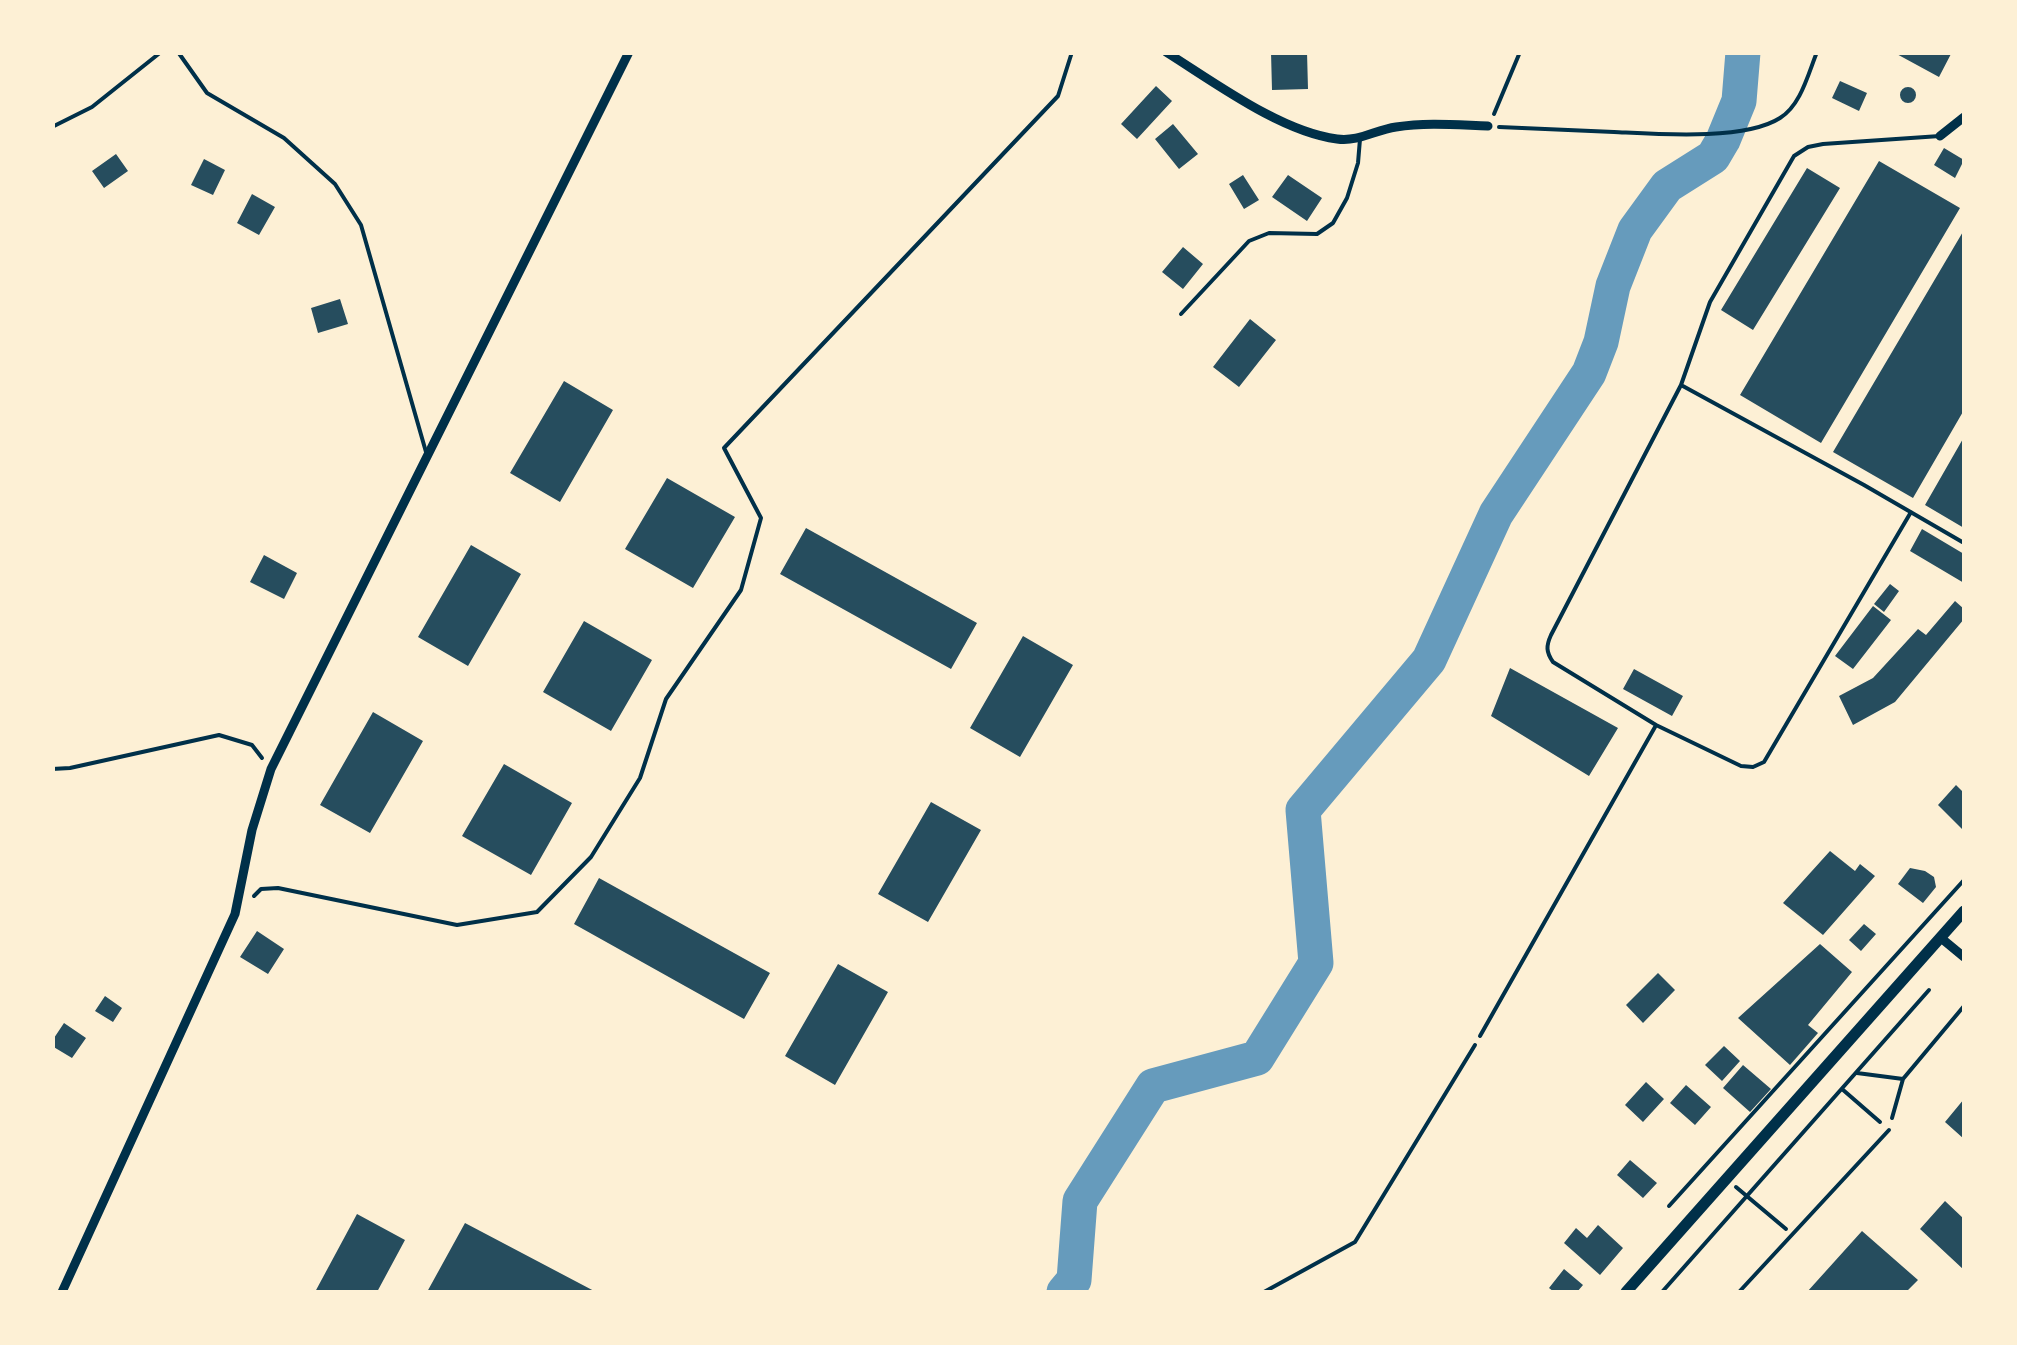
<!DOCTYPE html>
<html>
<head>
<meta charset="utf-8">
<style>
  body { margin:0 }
  #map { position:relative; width:2017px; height:1345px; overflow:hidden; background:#fdf0d5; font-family:"Open Sans",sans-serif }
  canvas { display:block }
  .frame { position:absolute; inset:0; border:55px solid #fdf0d5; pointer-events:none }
</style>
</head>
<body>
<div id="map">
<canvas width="2017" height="1345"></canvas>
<div class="frame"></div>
</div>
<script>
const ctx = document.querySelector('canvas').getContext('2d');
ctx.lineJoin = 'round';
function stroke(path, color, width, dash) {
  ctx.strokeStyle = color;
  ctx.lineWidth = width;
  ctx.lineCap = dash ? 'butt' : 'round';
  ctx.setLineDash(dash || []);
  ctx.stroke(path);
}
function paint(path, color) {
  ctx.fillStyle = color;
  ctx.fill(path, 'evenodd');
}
const river = new Path2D(`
  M 1064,1292 L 1074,1280 L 1080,1201 L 1153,1086 L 1257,1058 L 1316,963 L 1303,810 L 1429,660 L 1496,514 L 1589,373 L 1601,342 L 1613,286 L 1635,230 L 1667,186 L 1713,157 L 1723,140 L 1739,101 L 1743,52`);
const building = new Path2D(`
  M 1271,52 L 1307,52 L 1308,89 L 1272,90 Z
  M 1893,52 L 1952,52 L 1939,77 Z
  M 1840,81 L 1867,93 L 1859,111 L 1832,98 Z
  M 1156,86 L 1172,101 L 1137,139 L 1121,124 Z
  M1900 95a8 8 0 1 1 16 0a8 8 0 1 1-16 0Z
  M 1173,124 L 1198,154 L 1179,169 L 1155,139 Z
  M 1944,148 L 1964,160 L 1955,178 L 1934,165 Z
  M 116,154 L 128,171 L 104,188 L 92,171 Z
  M 204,159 L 225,170 L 213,195 L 191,185 Z
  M 1879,161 L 1960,208 L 1821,443 L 1740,395 Z
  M 1807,168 L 1840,188 L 1753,330 L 1721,310 Z
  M 1243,175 L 1259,200 L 1244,209 L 1229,184 Z
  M 1288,175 L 1322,198 L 1307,221 L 1272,197 Z
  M 252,194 L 275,207 L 259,235 L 237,223 Z
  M 1964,230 L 1964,410 L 1913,498 L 1833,452 Z
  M 1183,247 L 1203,264 L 1183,289 L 1162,272 Z
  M 340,299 L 348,324 L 318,333 L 311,308 Z
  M 1250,319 L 1276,340 L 1239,387 L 1213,367 Z
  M 564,381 L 613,410 L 560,502 L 510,473 Z
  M 1964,437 L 1964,528 L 1925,505 Z
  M 667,478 L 735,517 L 693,588 L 625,549 Z
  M 806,528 L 977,623 L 951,669 L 780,574 Z
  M 1922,529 L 1964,554 L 1964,583 L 1910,551 Z
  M 471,545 L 521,574 L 468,666 L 418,637 Z
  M 264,555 L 297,573 L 284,599 L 250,582 Z
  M 1890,584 L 1899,591 L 1884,612 L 1874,604 Z
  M 1955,601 L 1964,609 L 1964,619 L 1895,702 L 1853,725 L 1839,696 L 1873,678 L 1918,629 L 1926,635 Z
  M 1873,606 L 1891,620 L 1853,669 L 1835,656 Z
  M 584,621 L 652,660 L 611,731 L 543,692 Z
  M 1023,636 L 1073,665 L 1020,757 L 970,728 Z
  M 1510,668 L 1618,728 L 1589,776 L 1491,716 Z
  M 1634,669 L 1683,696 L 1672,716 L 1623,689 Z
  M 373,712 L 423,741 L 370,833 L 320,805 Z
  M 504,764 L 572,803 L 531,875 L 462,836 Z
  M 1956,785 L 1964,793 L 1964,831 L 1938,805 Z
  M 931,802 L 981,830 L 928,922 L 878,894 Z
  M 1830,851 L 1855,871 L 1860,864 L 1875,876 L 1823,935 L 1783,903 Z
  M 1910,868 L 1925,871 L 1934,877 L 1936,887 L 1923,903 L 1898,884 Z
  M 599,878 L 770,973 L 744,1019 L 574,924 Z
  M 1864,924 L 1876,934 L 1861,951 L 1849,940 Z
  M 257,931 L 284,949 L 268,974 L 240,957 Z
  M 1820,944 L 1852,972 L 1808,1025 L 1818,1033 L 1790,1065 L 1738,1018 Z
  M 838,964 L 888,992 L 835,1085 L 785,1056 Z
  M 1658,973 L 1675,990 L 1643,1023 L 1626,1005 Z
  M 105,996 L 122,1008 L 113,1022 L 95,1011 Z
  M 64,1023 L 86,1038 L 72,1058 L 52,1046 L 52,1041 Z
  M 1724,1046 L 1740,1061 L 1722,1081 L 1705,1065 Z
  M 1743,1065 L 1771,1089 L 1750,1112 L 1723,1088 Z
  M 1646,1082 L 1664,1099 L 1643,1122 L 1625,1105 Z
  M 1686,1085 L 1711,1107 L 1695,1125 L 1670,1103 Z
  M 1964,1099 L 1964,1139 L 1945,1122 Z
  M 1630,1160 L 1657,1183 L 1643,1198 L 1617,1175 Z
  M 1945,1201 L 1964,1219 L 1964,1270 L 1920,1229 Z
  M 357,1214 L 405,1240 L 377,1292 L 315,1292 Z
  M 465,1223 L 596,1292 L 427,1292 Z
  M 1598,1225 L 1623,1248 L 1600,1275 L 1564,1243 L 1576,1228 L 1587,1238 Z
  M 1862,1231 L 1918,1280 L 1906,1292 L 1807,1292 Z
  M 1564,1269 L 1583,1285 L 1577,1292 L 1554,1292 L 1549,1288 Z`);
const path = new Path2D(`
  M 1494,114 L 1520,52
  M 52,127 L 92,107 L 161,52
  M 1499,127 C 1537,129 1576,130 1614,132 C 1656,134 1744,141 1780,118 C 1801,105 1808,74 1817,52
  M 52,769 L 70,768 L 219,735 L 252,745 L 262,758
  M 254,896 L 261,889 L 278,888 L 457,925 L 537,912 L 591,857 L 640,778 L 666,699 L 741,590 L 761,518 L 724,448 L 1058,96 L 1072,52
  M 1857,1073 L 1903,1079 L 1964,1006
  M 1842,1089 L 1880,1122
  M 1892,1118 L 1903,1079
  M 1736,1187 L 1786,1229
  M 1669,1206 L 1964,880
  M 1264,1292 L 1355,1242 L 1475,1045
  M 1662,1292 L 1929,990`);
const service = new Path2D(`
  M 178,52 L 207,93 L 284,138 L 335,184 L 361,225 L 426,452
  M 1181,314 L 1249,241 L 1269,233 L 1317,234 L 1333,223 L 1347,198 L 1358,163 L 1360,139
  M 1681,385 L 1864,485 L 1964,543
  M 1911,512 L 1764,762 L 1753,767 L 1741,766 L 1656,725 L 1553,662 C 1546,652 1546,646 1551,635 L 1681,385 L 1710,302 L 1794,156 L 1808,147 L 1823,144 L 1940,136
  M 1480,1036 L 1655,727
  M 1739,1292 L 1889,1130`);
const minor = new Path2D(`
  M 1166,52 C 1214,82 1281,132 1337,139 C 1359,142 1375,130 1396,127 C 1427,122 1458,125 1488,126
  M 1940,136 L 1964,117
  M 1941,938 L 1964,957
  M 62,1292 L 235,914 L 252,830 L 271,769 L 629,52`);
const secondary = new Path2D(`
  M 1626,1292 L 1964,911`);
stroke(river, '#669bbc', 35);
paint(building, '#264d5e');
stroke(path, '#003049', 4);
stroke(service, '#003049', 4);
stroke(minor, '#003049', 9);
stroke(secondary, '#003049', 11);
</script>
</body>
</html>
